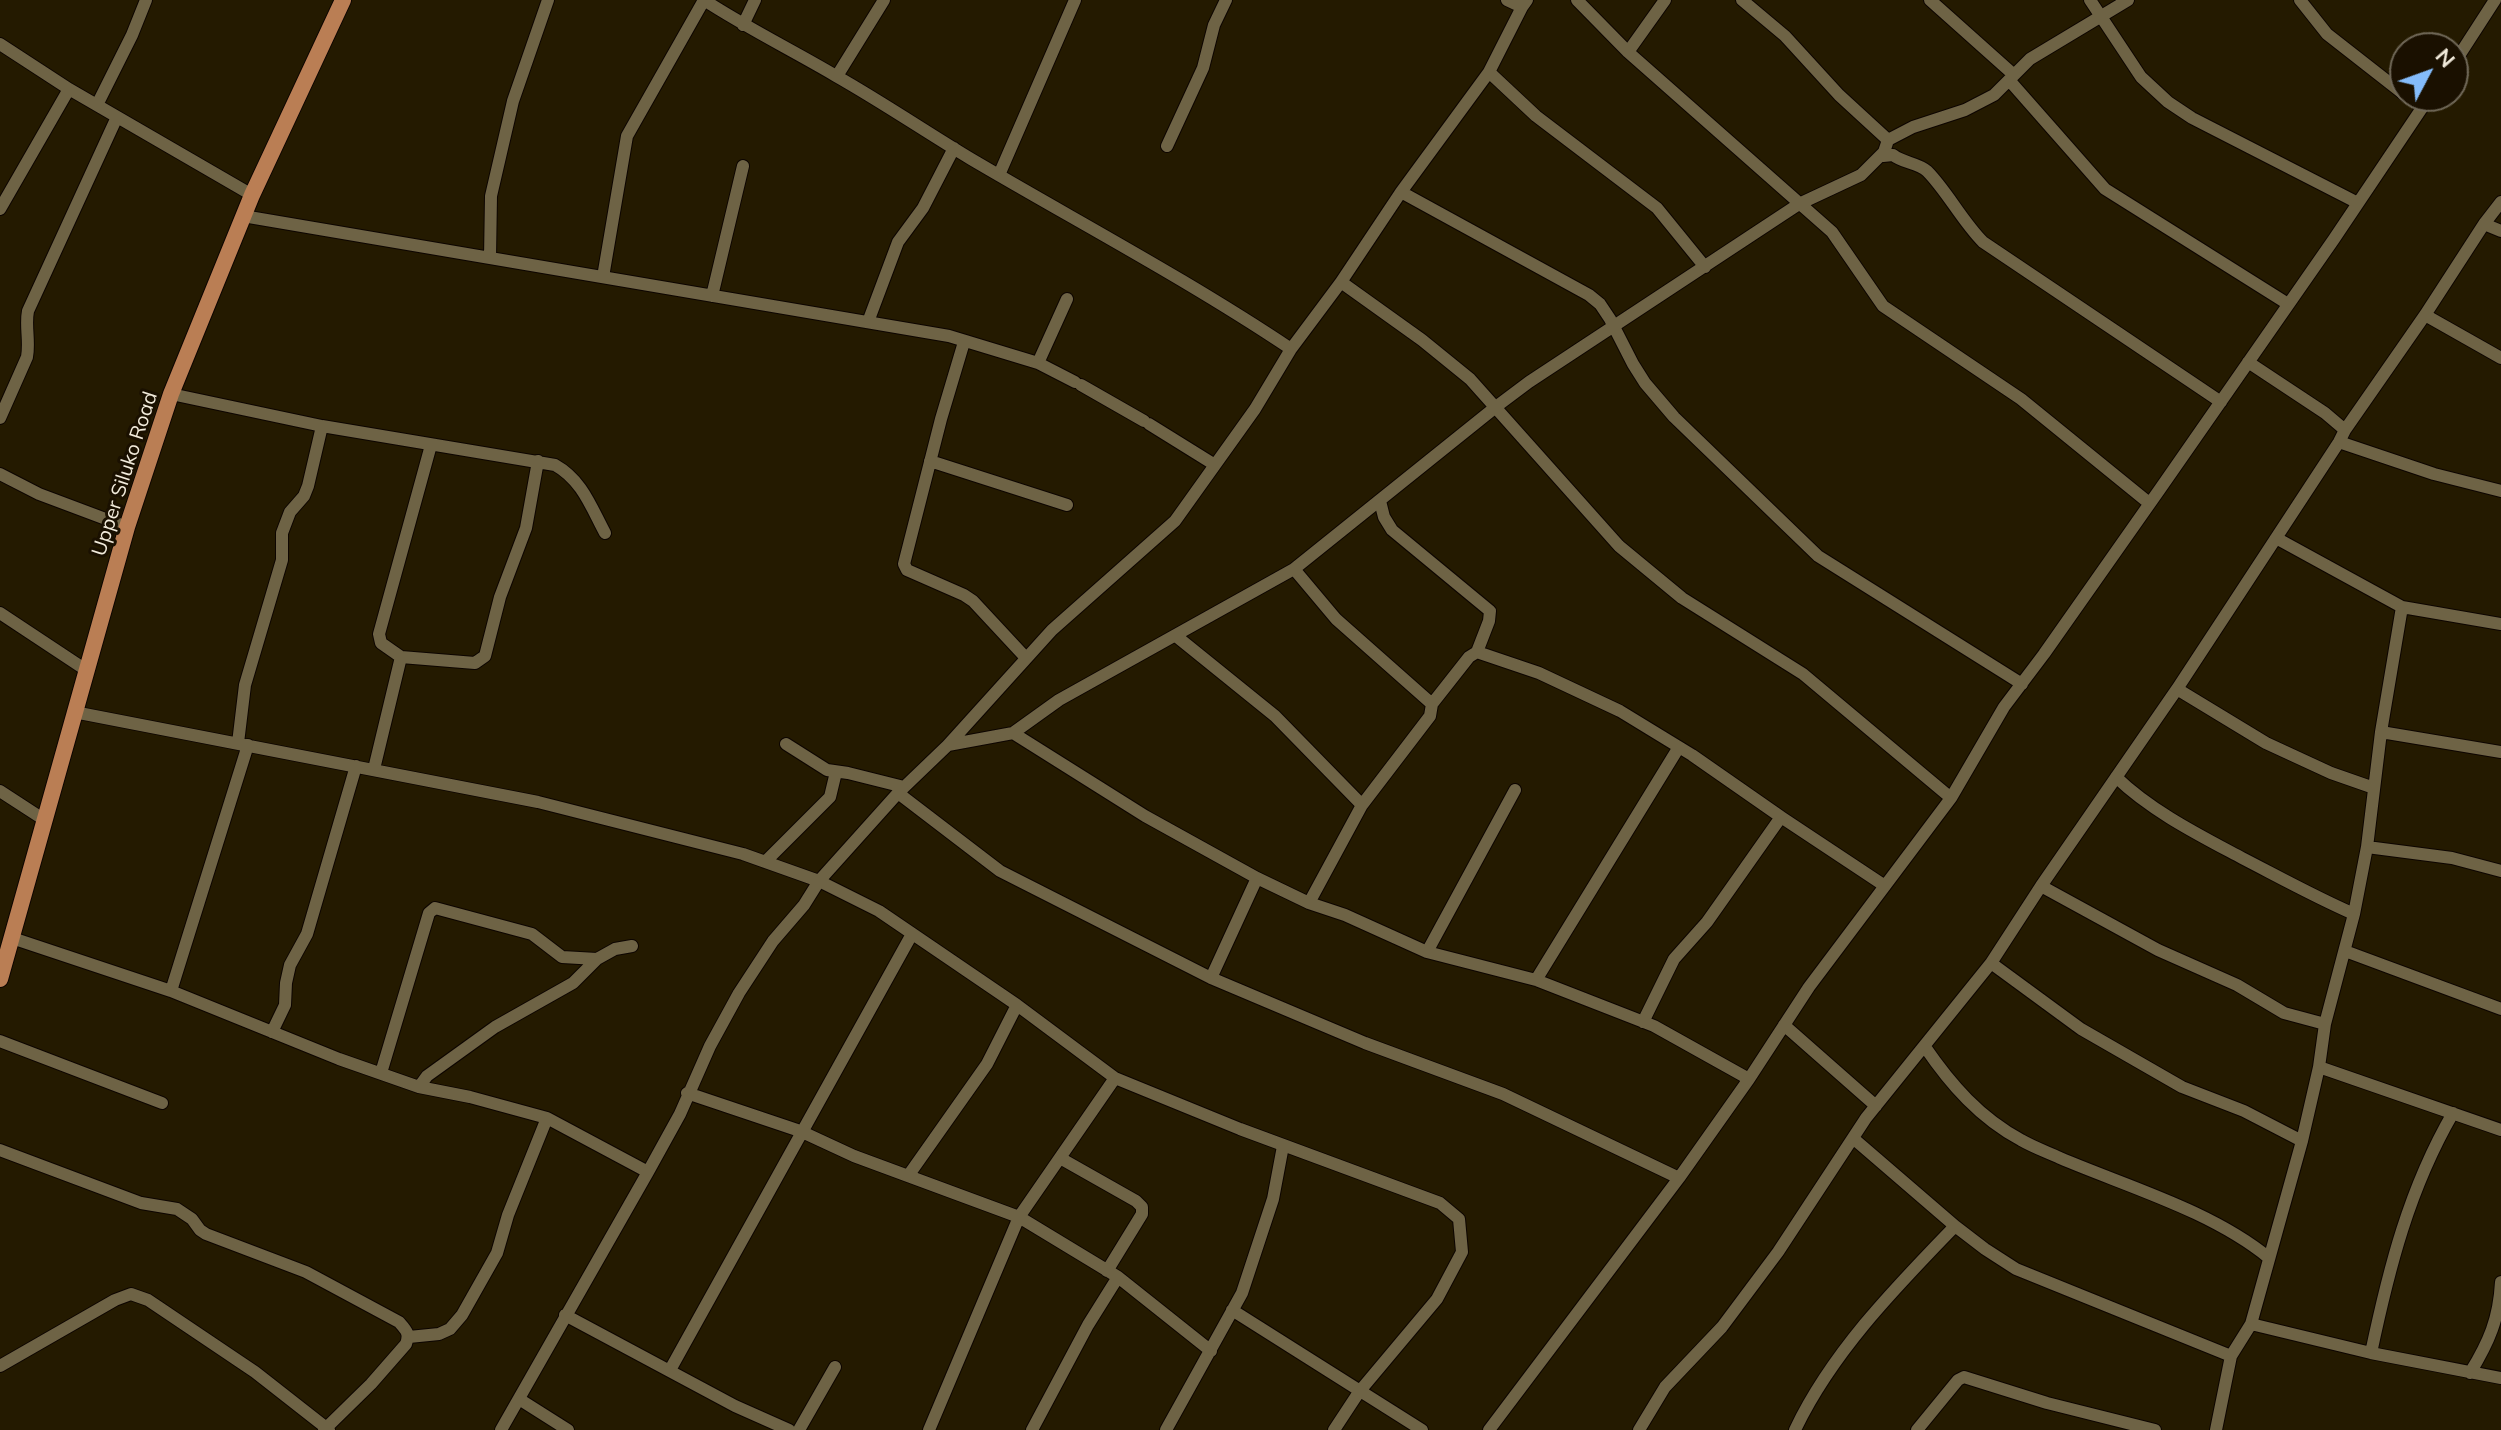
<!DOCTYPE html>
<html>
<head>
<meta charset="utf-8">
<style>
  body { margin:0 }
  #map { position:relative; width:2501px; height:1430px; overflow:hidden; background:#241a00; font-family:Mulish,sans-serif }
  canvas { display:block }
  .north { position:absolute; left:2389px; top:32px; width:80px; height:80px; box-sizing:border-box; background:#1a1000; border:2px solid #706858; border-radius:50%; rotate:49deg; font-size:22px; font-weight:700; line-height:32px; text-align:center; color:#f2ebdb }
  .north::after { content:''; display:block; margin:auto; width:28px; height:36px; background:#84bcfb; clip-path:polygon(50% 0,100% 100%,50% 72%,0 100%) }
</style>
</head>
<body>
<div id="map">
<canvas width="2501" height="1430"></canvas>
<div class="north">N</div>
</div>
<script>
const ctx = document.querySelector('canvas').getContext('2d');
ctx.lineJoin = 'round';
function stroke(path, color, width, dash) {
  ctx.strokeStyle = color;
  ctx.lineWidth = width;
  ctx.lineCap = dash ? 'butt' : 'round';
  ctx.setLineDash(dash || []);
  ctx.stroke(path);
}
function write(font, color, halo, rows, align = 'center') {
  ctx.font = font + ' Mulish,sans-serif';
  ctx.lineWidth = 6;
  ctx.setLineDash([]);
  ctx.textBaseline = 'middle';
  ctx.strokeStyle = halo;
  ctx.fillStyle = color;
  for (const [text, x, y, turn = 0] of rows) {
    ctx.save();
    ctx.translate(x, y);
    ctx.rotate((+turn || 0) * Math.PI / 180);
    ctx.textAlign = isNaN(turn) ? turn : align;
    if (halo) ctx.strokeText(text, 0, 0);
    ctx.fillText(text, 0, 0);
    ctx.restore();
  }
}
const minor = new Path2D(`
  M 1507,0 L 1522,7
  M 1577,0 L 1628,52 L 1832,232 L 1883,306 L 2021,399 L 2149,503
  M 1742,0 L 1785,36 L 1839,95 L 1888,140
  M 1930,0 L 2014,75
  M 2090,0 L 2141,77 L 2168,102 L 2192,118 L 2358,203
  M 2300,0 L 2327,34 L 2405,95
  M 743,25 L 755,0
  M 0,44 L 69,89 L 252,195
  M 1628,52 L 1665,0
  M 2453,65 L 2495,0
  M 1489,72 L 1536,116 L 1657,208 L 1705,267
  M 837,76 L 884,0
  M 2009,80 L 2105,189 L 2288,304
  M 97,105 L 132,35 L 146,0
  M 1167,146 L 1203,68 L 1214,25 L 1226,0
  M 1884,152 L 1883,156 L 1893,155 C 1903,163 1918,163 1927,171 C 1947,191 1962,221 1983,242 L 2221,402
  M 999,175 L 1075,0
  M 1401,192 L 1589,295 L 1600,304 L 1610,319 L 1633,364 L 1645,383 L 1674,417 L 1818,556 L 2022,684
  M 0,209 L 69,89
  M 243,216 L 949,336 L 1038,363 L 1075,382
  M 2484,224 L 2501,231
  M 490,258 L 491,196 L 513,101 L 548,0
  M 603,277 L 627,136 L 704,0 C 747,28 792,50 836,76 C 882,102 926,132 971,159 C 1078,222 1188,280 1291,349
  M 1341,282 L 1422,340 L 1470,379 L 1619,546 L 1682,598 L 1803,674 L 1951,798
  M 712,296 L 743,166
  M 2425,315 L 2501,358
  M 868,322 L 898,242 L 923,208 L 954,148
  M 964,342 L 941,419 L 904,564 L 907,570 L 964,595 L 973,601 L 1026,658
  M 2248,362 L 2325,413 L 2345,430
  M 1038,363 L 1067,299
  M 1081,385 L 1144,421
  M 171,394 L 322,426 L 555,465 C 582,480 591,507 605,533
  M 0,418 L 27,357 C 30,341 25,326 28,311 L 117,117
  M 1149,424 L 1215,465
  M 2339,442 L 2434,474 L 2501,491
  M 930,461 L 1067,505
  M 0,474 L 39,494 L 127,527
  M 1380,501 L 1384,517 L 1392,530 L 1490,611 L 1489,621 L 1477,652
  M 2276,538 L 2402,607 L 2501,624
  M 1294,569 L 1336,619 L 1432,704
  M 0,613 L 86,670
  M 1176,636 L 1275,716 L 1362,805
  M 401,657 L 381,643 L 379,634 L 431,445
  M 2177,689 L 2266,743 L 2331,773 L 2374,788
  M 74,712 L 538,802 L 743,854 L 819,881 L 879,911 L 1017,1005 L 1115,1078 L 1240,1129 L 1440,1203 L 1459,1219 L 1462,1252 L 1437,1299 L 1359,1392 L 1334,1430
  M 2381,732 L 2501,752
  M 1013,733 L 1145,816 L 1257,878 L 1309,903 L 1345,915 L 1427,952 L 1536,980 L 1654,1026 L 1749,1079
  M 238,743 L 245,685 L 282,560 L 282,533 L 290,512 L 304,496 L 308,486 L 322,426
  M 786,744 L 827,770 L 848,773 L 904,787
  M 948,745 L 1013,733 L 1059,700 L 1294,569 L 1497,406 L 1529,382 L 1799,204 L 1861,175 L 1884,152 L 1888,140 L 1913,127 L 1965,110 L 1994,95 L 2030,59 L 2128,0
  M 374,769 L 401,657 L 475,663 L 485,656 L 500,597 L 526,528 L 538,461
  M 2116,777 C 2151,811 2199,835 2242,858 C 2279,877 2315,897 2354,914
  M 0,791 L 43,819
  M 898,793 L 1000,871 L 1211,978 L 1365,1043 L 1503,1094 L 1679,1178
  M 2367,847 L 2452,858 L 2501,871
  M 765,862 L 830,797 L 836,772
  M 2041,886 L 2158,950 L 2237,985 L 2284,1013 L 2325,1024
  M 1309,903 L 1362,805 L 1430,716 L 1432,704 L 1469,657 L 1477,652 L 1539,673 L 1620,711 L 1692,755 L 1781,817 L 1885,886
  M 12,938 L 171,991 L 339,1059 L 419,1087 L 470,1097 L 547,1118 L 648,1172
  M 2345,951 L 2501,1009
  M 1427,952 L 1515,790
  M 1991,963 L 2081,1029 L 2182,1087 L 2244,1111 L 2302,1141
  M 1211,978 L 1257,878
  M 1536,980 L 1679,747
  M 171,991 L 248,745
  M 1643,1022 L 1674,959 L 1707,922 L 1781,817
  M 1784,1025 L 1876,1106
  M 272,1032 L 285,1005 L 286,983 L 290,965 L 307,934 L 356,766
  M 0,1041 L 162,1103
  M 1925,1047 C 1951,1085 1980,1118 2021,1140 C 2033,1147 2047,1152 2060,1158 C 2128,1187 2212,1211 2269,1258
  M 2319,1067 L 2501,1130
  M 381,1073 L 429,913 L 435,908 L 532,934 L 562,957 L 597,959
  M 419,1087 L 427,1076 L 495,1027 L 573,983 L 597,959 L 615,949 L 632,946
  M 687,1093 L 800,1131 L 854,1156 L 1019,1217 L 1118,1277 L 1211,1351
  M 0,1150 L 141,1203 L 177,1209 L 192,1219 L 200,1230 L 206,1234 L 306,1272 L 399,1322 C 406,1330 410,1333 406,1344 L 371,1384 L 324,1430
  M 1060,1158 L 1136,1201 L 1142,1207 L 1142,1214 L 1107,1271
  M 908,1176 L 987,1064 L 1017,1005
  M 1955,1226 L 1985,1249 L 2016,1269 L 2231,1356
  M 1232,1310 L 1422,1430
  M 565,1315 L 735,1406 L 789,1430
  M 2251,1324 L 2371,1353 L 2501,1378
  M 409,1337 L 439,1334 L 450,1329 L 462,1315 L 497,1253 L 508,1215 L 547,1118
  M 2371,1353 C 2389,1268 2409,1189 2453,1113
  M 0,1366 L 115,1300 L 131,1294 L 148,1300 L 255,1372 L 329,1430
  M 670,1370 L 912,934
  M 2470,1373 C 2489,1342 2499,1319 2501,1282
  M 519,1399 L 568,1430
  M 501,1430 L 648,1172 L 680,1114 L 710,1046 L 739,993 L 773,941 L 804,905 L 819,881 L 898,793 L 948,745 L 1052,630 L 1175,521 L 1255,409 L 1291,349 L 1341,282 L 1401,192 L 1489,72 L 1522,7 L 1527,0
  M 799,1430 L 835,1367
  M 929,1430 L 1019,1217 L 1115,1078
  M 1032,1430 L 1088,1325 L 1118,1277
  M 1166,1430 L 1242,1293 L 1273,1199 L 1283,1146
  M 1489,1430 L 1679,1178 L 1749,1079 L 1809,987 L 1951,798 L 2004,707 L 2044,654 L 2160,489 L 2334,239 L 2430,96
  M 1639,1430 L 1665,1387 L 1722,1327 L 1778,1252 L 1866,1118 L 1991,963 L 2041,886 L 2177,689 L 2339,442 L 2345,430 L 2425,315 L 2484,224 L 2501,202
  M 1795,1430 C 1832,1352 1896,1287 1955,1226 L 1854,1139
  M 1917,1430 L 1958,1380 L 1964,1377 L 2047,1403 L 2155,1430
  M 2216,1430 L 2231,1356 L 2251,1324 L 2302,1141 L 2319,1067 L 2325,1024 L 2354,914 L 2367,847 L 2381,732 L 2402,607`);
const major = new Path2D(`
  M 0,979 L 127,527 L 171,394 L 252,195 L 343,0`);
const streetNames = [
  ["Upper Siluko Road",125,474,-72]
];
stroke(minor, '#0d0500', 14);
stroke(major, '#0d0500', 18);
stroke(minor, '#6e6345', 12);
stroke(major, '#ba7e54', 16);
write('20px', '#f2ebdb', '#1a1000', streetNames);
</script>
</body>
</html>
